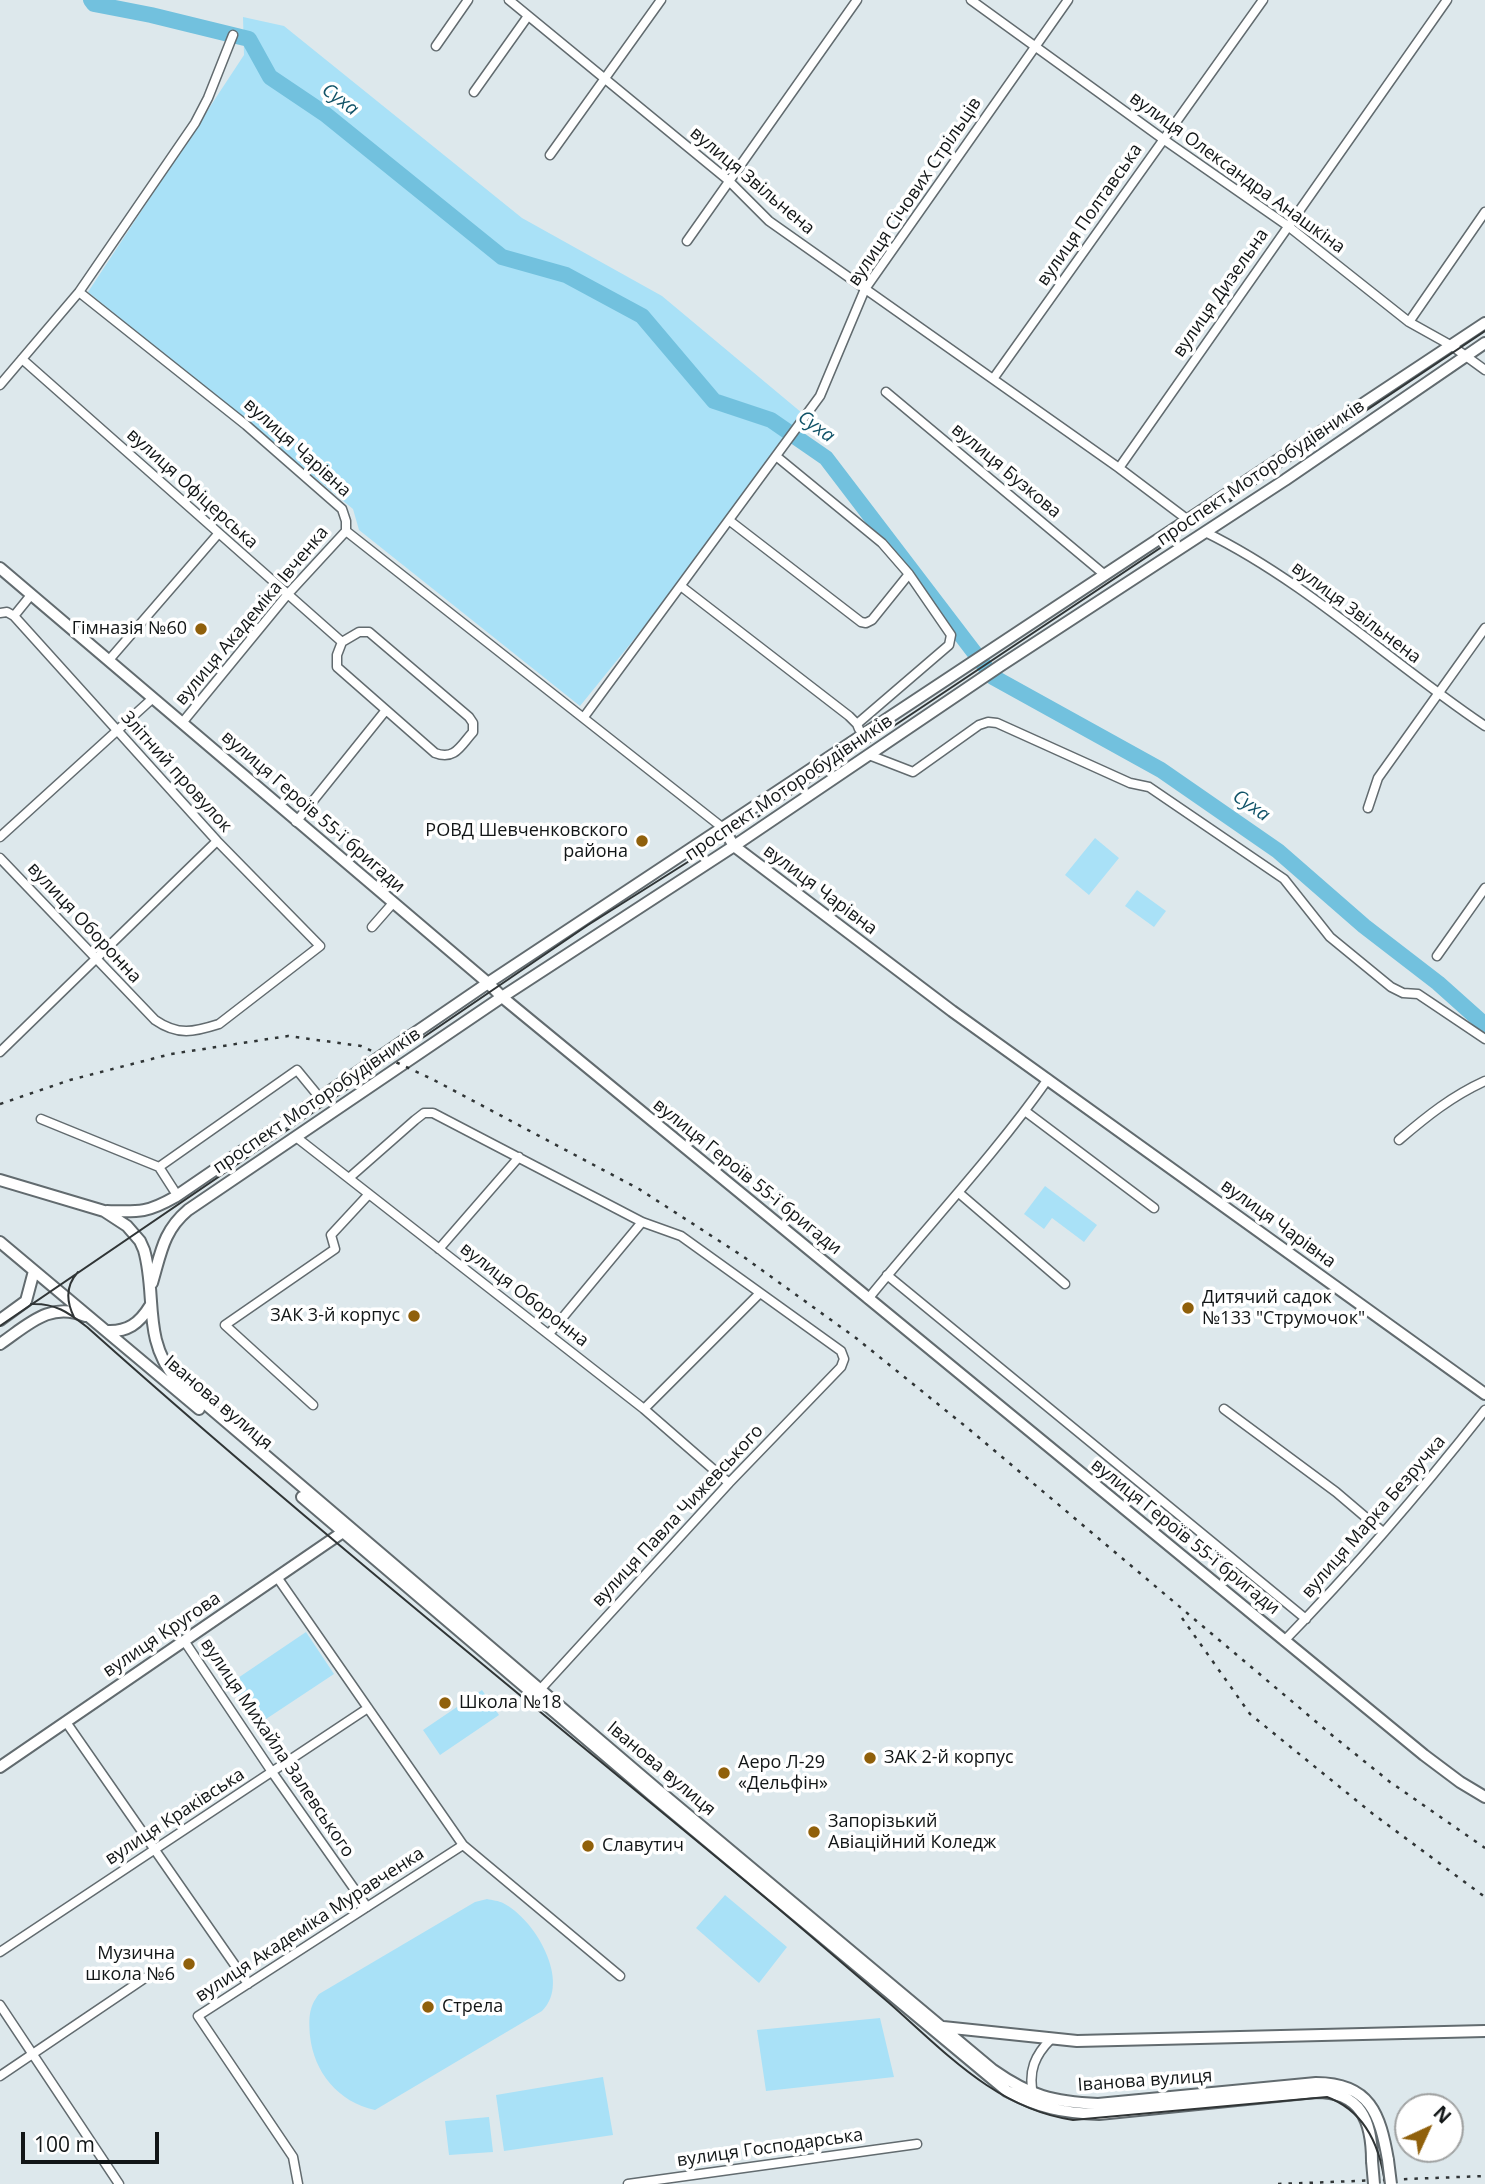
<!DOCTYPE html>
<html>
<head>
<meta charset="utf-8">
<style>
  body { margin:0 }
  #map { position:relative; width:1485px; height:2184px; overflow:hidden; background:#dde8ec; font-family:"Open Sans",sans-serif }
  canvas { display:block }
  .north { position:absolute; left:1394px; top:2093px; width:70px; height:70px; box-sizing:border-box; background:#fff; border:2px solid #a0a2a2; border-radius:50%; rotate:45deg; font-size:19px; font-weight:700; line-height:28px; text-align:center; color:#121617 }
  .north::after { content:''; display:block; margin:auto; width:24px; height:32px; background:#90600b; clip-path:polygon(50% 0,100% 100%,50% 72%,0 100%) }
  .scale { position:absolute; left:21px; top:2132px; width:138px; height:32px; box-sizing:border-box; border:4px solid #121617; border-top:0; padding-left:9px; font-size:21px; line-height:24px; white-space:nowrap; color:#121617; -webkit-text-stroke:5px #fff; paint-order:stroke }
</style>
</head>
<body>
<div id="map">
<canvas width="1485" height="2184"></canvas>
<div class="north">N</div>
<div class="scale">100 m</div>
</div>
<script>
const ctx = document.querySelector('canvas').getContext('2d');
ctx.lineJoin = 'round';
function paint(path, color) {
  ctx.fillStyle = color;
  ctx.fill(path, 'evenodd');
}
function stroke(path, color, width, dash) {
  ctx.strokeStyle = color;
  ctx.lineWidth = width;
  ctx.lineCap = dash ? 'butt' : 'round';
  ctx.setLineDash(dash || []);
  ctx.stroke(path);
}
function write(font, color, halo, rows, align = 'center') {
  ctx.font = font + ' "Open Sans",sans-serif';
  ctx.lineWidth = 7;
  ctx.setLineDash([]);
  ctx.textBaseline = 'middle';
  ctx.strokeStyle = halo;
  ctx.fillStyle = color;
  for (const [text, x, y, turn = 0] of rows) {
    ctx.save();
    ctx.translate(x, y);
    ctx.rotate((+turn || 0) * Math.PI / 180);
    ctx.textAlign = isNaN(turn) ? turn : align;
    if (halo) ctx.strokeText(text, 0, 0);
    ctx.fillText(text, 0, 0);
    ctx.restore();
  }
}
const green = new Path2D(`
  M 243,17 L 284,26 L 522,218 L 662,296 L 802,413 L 678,585 L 580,706 L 359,530 L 353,509 L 88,292 L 244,55 Z
  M 1095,838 L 1119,858 L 1089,895 L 1065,875 Z
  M 1137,890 L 1166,911 L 1154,927 L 1125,906 Z
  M 1045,1186 L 1097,1225 L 1084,1242 L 1052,1218 L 1044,1229 L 1024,1214 Z
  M 306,1632 L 334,1674 L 257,1725 L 229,1684 Z
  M 482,1690 L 499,1715 L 440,1755 L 423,1730 Z
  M 725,1895 L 787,1947 L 759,1983 L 696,1928 Z
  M 487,1899 C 492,1900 499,1901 503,1903 C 535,1919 572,1982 542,2011 L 375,2110 C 338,2102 314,2072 310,2036 C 309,2019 308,2008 319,1994 L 475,1902 Z
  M 880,2018 L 894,2077 L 766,2091 L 757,2030 Z
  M 603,2077 L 613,2135 L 504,2151 L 496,2095 Z
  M 489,2117 L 493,2152 L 449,2155 L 445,2121 Z`);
const river = new Path2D(`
  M 91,0 L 94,4 L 151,15 L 249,39 L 270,77 L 325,114 L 502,257 L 566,275 L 642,316 L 714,401 L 771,420 L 826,458 L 993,677 L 1161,770 L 1278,851 L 1364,926 L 1438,983 L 1485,1025`);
const street = new Path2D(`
  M 509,0 L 728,180 L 769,221 L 1119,468 L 1188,520
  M 971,0 L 1163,139 L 1288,226 L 1409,322 L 1452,346 L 1485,370
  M 436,46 L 468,0
  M 474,92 L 528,16
  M 550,155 L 661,0
  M 687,241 L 857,0
  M 79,292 L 246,425 L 342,509 L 346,521 L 346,531
  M 1409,322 L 1485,212
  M 22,359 L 342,642 L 337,655 L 337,667 L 435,753 C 455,761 461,745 473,732 L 473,723 L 469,717 L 369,632 L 359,632 L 342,642
  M 993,379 L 1263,0
  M 0,385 L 79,292 L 195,123 L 208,98 L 233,35
  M 886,392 L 1105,575
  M 776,456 L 882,543 L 909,574 L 951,635 L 949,645 L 857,724
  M 1119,468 L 1447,0
  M 730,521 L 861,622 L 866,623 L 872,620 L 909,574
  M 346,531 L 723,828
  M 1205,532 C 1307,582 1391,663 1485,726
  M 682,587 L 849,716 L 857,724 L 859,729
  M 0,613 L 7,612 L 14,616 L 31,595
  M 109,660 L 218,534
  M 584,717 L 820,396 L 865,289 L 1068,0
  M 182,723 L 287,595 L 346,531
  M 869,755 L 913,772 L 979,725 L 988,722 L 997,723 L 1130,783 L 1149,787 L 1284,879 L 1330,937 L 1391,987 L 1403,993 L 1418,994 L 1485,1039
  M 1368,808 L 1378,778 L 1485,628
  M 296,822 L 386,710
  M 0,837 L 153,698
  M 0,858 L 155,1020 C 178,1036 194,1032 219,1024 L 320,946 L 217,841 L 14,616
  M 372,927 L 393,903
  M 1437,956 L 1485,888
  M 0,1052 L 217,841
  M 1025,1111 L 1154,1208
  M 41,1119 L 159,1167
  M 296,1137 L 644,1409 L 729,1483
  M 1399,1140 C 1427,1116 1452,1096 1485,1081
  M 349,1178 L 415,1120 L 424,1113 L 433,1113 L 642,1222 L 681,1236 L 841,1351 L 844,1359 L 841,1367 L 729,1483 L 537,1693
  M 959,1193 L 1065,1284
  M 177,1195 L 159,1167 L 297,1070 L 320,1098
  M 439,1249 L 519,1157
  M 887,1275 L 1306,1619
  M 868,1299 C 928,1225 993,1157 1048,1079
  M 549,1334 L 642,1222
  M 313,1405 L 225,1325 L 335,1249 L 331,1235 L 369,1194
  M 644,1409 L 759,1294
  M 1224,1409 L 1336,1492 L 1383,1532
  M 277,1577 L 463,1845 L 620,1976
  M 1284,1641 C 1355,1568 1422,1490 1485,1410
  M 185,1642 L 272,1772 L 367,1907
  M 66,1722 L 248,1984
  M 0,1952 L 368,1708
  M 0,2005 L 119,2184
  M 0,2076 L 145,1978
  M 1033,2094 C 1028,2071 1035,2055 1051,2039
  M 298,2184 L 293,2157 L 198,2016 L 463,1845
  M 628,2184 L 917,2144`);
const secondary = new Path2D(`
  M 0,568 L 488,983 L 502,997 L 1424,1755 L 1460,1782 L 1485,1797
  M 723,828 L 734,846 L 952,1011 L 1485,1394
  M 0,1180 L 104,1211 L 127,1226 L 140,1241 L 144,1250 C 157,1295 142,1339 176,1379 L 658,1790 L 993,2070 C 1030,2096 1053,2102 1098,2104 L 1316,2083 C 1370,2083 1380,2114 1388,2160
  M 107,1211 C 139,1212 147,1213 175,1197 L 488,983 L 1485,323
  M 0,1242 L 199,1409
  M 152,1283 C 161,1253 163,1231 188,1210 L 502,997 L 734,846 L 1000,666 L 1285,480 L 1485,343
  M 0,1320 L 26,1301 L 34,1271
  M 107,1331 C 127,1332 139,1324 150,1306
  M 0,1344 C 28,1325 50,1301 85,1316
  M 302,1497 L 653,1796 L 1007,2091 C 1040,2108 1062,2113 1099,2114 L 1316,2092 C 1361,2092 1372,2121 1372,2161
  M 0,1767 L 343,1532
  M 943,2027 L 1077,2041 L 1485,2031`);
const tram = new Path2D(`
  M 31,1304 C 55,1303 68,1312 87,1327 C 304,1521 532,1704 756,1890 C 801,1927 844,1965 888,2002 C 944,2051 996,2109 1073,2120 L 1327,2097 C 1365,2111 1380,2146 1385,2184
  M 74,1317 C 66,1301 66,1285 78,1272
  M 0,1326 L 588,925 L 729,836 L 1485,331`);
const rail = new Path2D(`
  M 0,1104 L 70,1080 L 171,1054 L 288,1036 L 361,1046 L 432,1079 L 639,1189 L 741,1255 L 856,1338 L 970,1430 L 1333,1736 L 1390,1782 L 1485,1848
  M 1182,1618 L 1250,1714 L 1373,1814 L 1485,1897
  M 1278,2184 L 1485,2176`);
const secondaryBridge = new Path2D(`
  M 1388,2160 L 1391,2184
  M 1372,2161 L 1374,2184`);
const markers = [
  [201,629,7,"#90600b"],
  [642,841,7,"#90600b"],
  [1188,1308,7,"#90600b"],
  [414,1316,7,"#90600b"],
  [445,1703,7,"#90600b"],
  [870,1758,7,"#90600b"],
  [724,1773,7,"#90600b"],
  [814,1832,7,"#90600b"],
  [588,1846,7,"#90600b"],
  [189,1964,7,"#90600b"],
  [428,2007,7,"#90600b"]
];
const streetNames = [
  ["вулиця Олександра Анашкіна",1237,173,36],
  ["вулиця Звільнена",752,181,40],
  ["вулиця Січових Стрільців",915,192,-56],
  ["вулиця Полтавська",1090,215,-55],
  ["вулиця Дизельна",1221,293,-55],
  ["вулиця Чарівна",297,448,42],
  ["вулиця Бузкова",1006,471,40],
  ["проспект Моторобудівників",1261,473,-34],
  ["вулиця Офіцерська",192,489,42],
  ["вулиця Звільнена",1356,613,37],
  ["вулиця Академіка Івченка",252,616,-50],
  ["Злітний провулок",176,772,48],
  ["проспект Моторобудівників",789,788,-34],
  ["вулиця Героїв 55-ї бригади",313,812,41],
  ["вулиця Чарівна",820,890,37],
  ["вулиця Оборонна",84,923,47],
  ["проспект Моторобудівників",317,1101,-34],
  ["вулиця Героїв 55-ї бригади",747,1177,39],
  ["вулиця Чарівна",1278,1224,36],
  ["вулиця Оборонна",524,1295,38],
  ["Іванова вулиця",218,1403,40],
  ["вулиця Павла Чижевського",678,1516,-47],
  ["вулиця Марка Безручка",1374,1517,-49],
  ["вулиця Героїв 55-ї бригади",1185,1537,39],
  ["вулиця Кругова",162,1635,-34],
  ["вулиця Михайла Залевського",277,1748,56],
  ["Іванова вулиця",661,1769,40],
  ["вулиця Краківська",175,1817,-33],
  ["вулиця Академіка Муравченка",310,1925,-33],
  ["Іванова вулиця",1145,2081,-4],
  ["вулиця Господарська",770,2148,-8]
];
const poiNames = [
  ["Гімназія №60",187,629,"right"],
  ["РОВД Шевченковского",628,831,"right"],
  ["района",628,852,"right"],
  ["Дитячий садок",1202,1298],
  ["№133 \"Струмочок\"",1202,1319],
  ["ЗАК 3-й корпус",400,1316,"right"],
  ["Школа №18",459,1703],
  ["ЗАК 2-й корпус",884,1758],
  ["Аеро Л-29",738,1763],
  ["«Дельфін»",738,1784],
  ["Запорізький",828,1822],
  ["Авіаційний Коледж",828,1843],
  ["Славутич",602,1846],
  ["Музична",175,1954,"right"],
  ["школа №6",175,1975,"right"],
  ["Стрела",442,2007]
];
const waterNames = [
  ["Суха",340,100,37],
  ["Суха",816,427,36],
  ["Суха",1251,806,35]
];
paint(green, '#a9e1f7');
stroke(river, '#72c1de', 16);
stroke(street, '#626b6f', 11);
stroke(secondary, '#626b6f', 14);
stroke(street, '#fff', 8);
stroke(secondary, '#fff', 10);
stroke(tram, '#303536', 2);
stroke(rail, '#303536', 2.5, [3.5, 7]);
stroke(secondaryBridge, '#626b6f', 14, []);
stroke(secondaryBridge, '#fff', 10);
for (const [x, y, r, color] of markers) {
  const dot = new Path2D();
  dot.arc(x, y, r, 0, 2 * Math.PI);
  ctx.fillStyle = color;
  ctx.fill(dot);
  stroke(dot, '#fff', 2.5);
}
write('18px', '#121617', '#fff', streetNames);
write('18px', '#121617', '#fff', poiNames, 'left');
write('italic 19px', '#115368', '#fff', waterNames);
</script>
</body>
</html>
